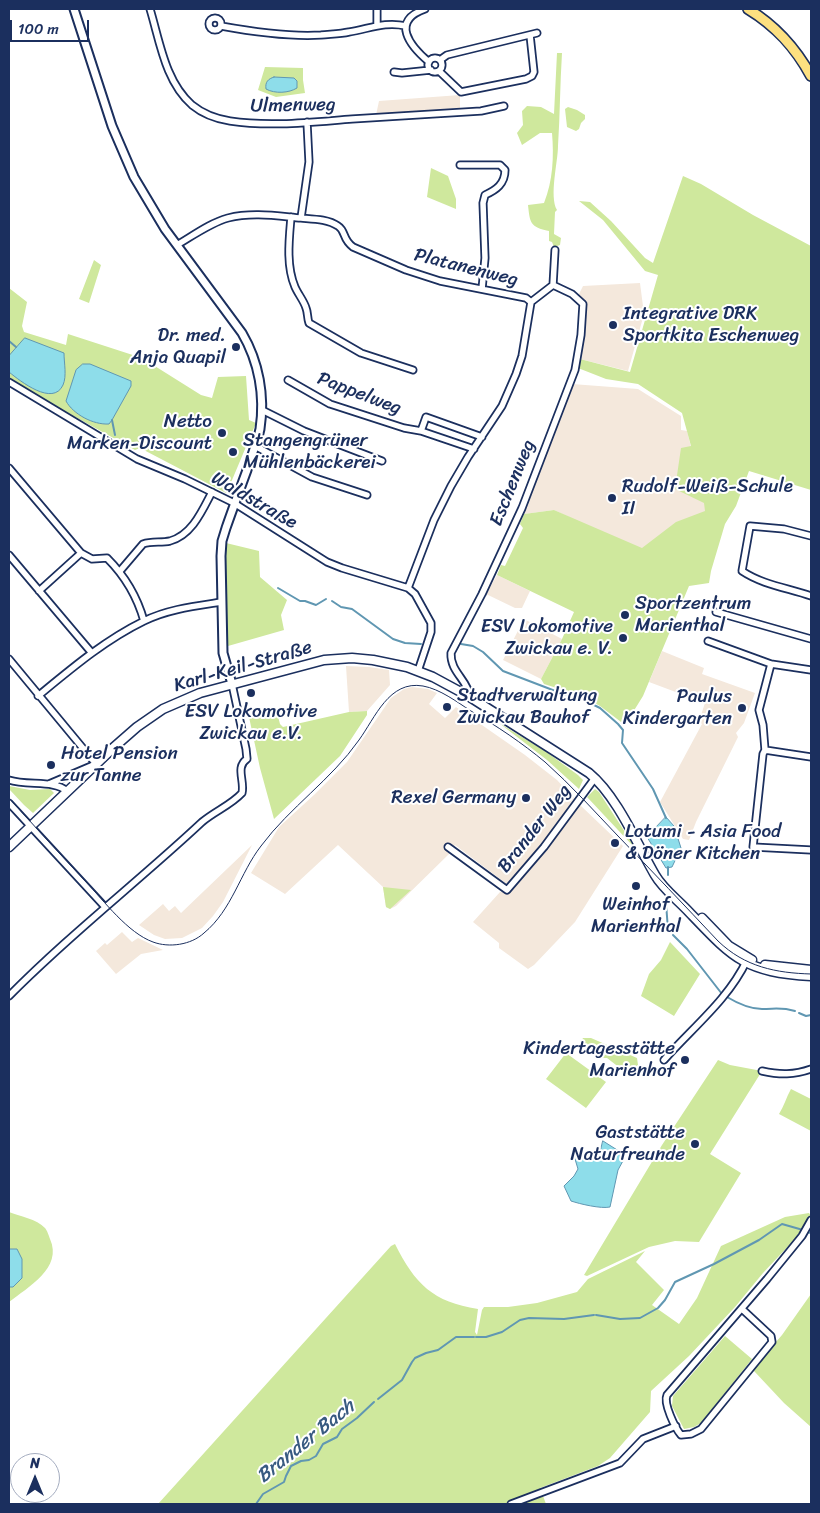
<!DOCTYPE html>
<html>
<head>
<meta charset="utf-8">
<style>
  body { margin:0 }
  #map { position:relative; width:820px; height:1513px; overflow:hidden; background:#fff; font-family:Sriracha,sans-serif }
  canvas { display:block }
  .frame { position:absolute; inset:0; border:10px solid #1b2f5e; pointer-events:none }
  .north { position:absolute; left:10px; top:1453px; width:50px; height:50px; box-sizing:border-box; background:#fff; border:1px solid #a4acbf; border-radius:50%; rotate:0deg; font-size:14px; font-weight:700; line-height:20px; text-align:center; color:#1b2f5e }
  .north::after { content:''; display:block; margin:auto; width:18px; height:22px; background:#1b2f5e; clip-path:polygon(50% 0,100% 100%,50% 72%,0 100%) }
  .scale { position:absolute; left:10px; top:20px; width:79px; height:22px; box-sizing:border-box; border:2px solid #1b2f5e; border-top:0; padding-left:6px; font-size:15px; line-height:18px; white-space:nowrap; color:#1b2f5e; -webkit-text-stroke:4px #fff; paint-order:stroke }
</style>
</head>
<body>
<div id="map">
<canvas width="820" height="1513"></canvas>
<div class="frame"></div>
<div class="north">N</div>
<div class="scale">100 m</div>
</div>
<script>
const ctx = document.querySelector('canvas').getContext('2d');
ctx.lineJoin = 'round';
function paint(path, color) {
  ctx.fillStyle = color;
  ctx.fill(path, 'evenodd');
}
function stroke(path, color, width, dash) {
  ctx.strokeStyle = color;
  ctx.lineWidth = width;
  ctx.lineCap = dash ? 'butt' : 'round';
  ctx.setLineDash(dash || []);
  ctx.stroke(path);
}
function write(font, color, halo, rows, align = 'center') {
  ctx.font = font + ' Sriracha,sans-serif';
  ctx.lineWidth = 4;
  ctx.setLineDash([]);
  ctx.textBaseline = 'middle';
  ctx.strokeStyle = halo;
  ctx.fillStyle = color;
  for (const [text, x, y, turn = 0] of rows) {
    ctx.save();
    ctx.translate(x, y);
    ctx.rotate((+turn || 0) * Math.PI / 180);
    ctx.textAlign = isNaN(turn) ? turn : align;
    if (halo) ctx.strokeText(text, 0, 0);
    ctx.fillText(text, 0, 0);
    ctx.restore();
  }
}
const built = new Path2D(`
  M 460,95 L 460,108 L 376,115 L 379,101 Z
  M 640,283 L 644,314 L 628,371 L 580,359 L 584,335 L 586,306 L 578,296 L 583,286 Z
  M 572,384 L 638,389 L 681,416 L 681,430 L 687,431 L 705,503 L 705,511 L 678,568 L 554,510 L 524,514 Z
  M 497,575 L 530,591 L 522,608 L 515,608 L 486,594 Z
  M 524,619 L 562,639 L 541,679 L 503,660 Z
  M 662,651 L 704,668 L 702,674 L 755,693 L 744,723 L 736,733 L 738,737 L 696,822 L 689,840 L 683,839 L 660,802 L 702,724 L 699,721 L 705,703 L 649,682 Z
  M 346,666 L 369,667 L 389,670 L 390,685 L 367,711 L 349,712 Z
  M 412,687 L 428,689 L 437,693 L 429,704 L 445,718 L 456,707 L 525,755 L 557,780 L 574,798 L 548,837 L 508,885 L 455,845 L 449,854 L 396,906 L 390,909 L 386,907 L 383,887 L 338,845 L 285,894 L 251,873 L 279,827 L 315,794 L 347,762 L 391,698 L 404,689 Z
  M 580,805 L 623,846 L 575,922 L 534,965 L 528,969 L 499,948 L 499,943 L 473,922 L 500,892 L 513,889 L 539,859 Z
  M 252,845 L 223,902 L 213,916 L 202,928 L 182,938 L 165,939 L 154,935 L 139,925 L 163,904 L 169,911 L 175,906 L 181,913 Z
  M 122,932 L 132,942 L 138,938 L 163,950 L 141,954 L 116,974 L 96,951 L 105,943 L 107,945 Z`);
const green = new Path2D(`
  M 557,53 L 562,53 C 560,84 560,115 558,146 C 558,162 549,196 557,210 L 555,212 L 554,234 L 561,238 L 560,245 L 554,247 L 552,242 L 549,241 L 549,231 C 530,227 530,223 528,205 L 544,203 C 553,181 554,156 552,133 L 540,133 L 522,145 L 517,133 L 523,125 L 522,111 L 527,106 L 541,107 L 554,114 Z
  M 265,67 L 303,68 L 303,80 L 305,93 L 276,97 L 258,90 Z
  M 568,107 L 577,110 L 585,115 L 585,119 L 581,123 L 579,129 L 576,131 L 567,127 L 565,109 Z
  M 431,168 L 448,176 L 456,199 L 456,209 L 427,197 Z
  M 683,176 L 701,184 L 753,215 L 811,246 L 811,490 L 749,471 L 736,506 L 725,524 L 711,571 L 709,583 L 689,586 L 643,696 L 625,725 L 600,706 L 582,696 L 544,684 L 541,679 L 562,639 L 574,612 L 497,575 L 501,565 L 505,566 L 523,528 L 520,524 L 524,514 L 554,510 L 642,548 L 676,522 L 705,511 L 704,503 L 675,489 L 681,448 L 691,446 L 682,413 L 638,384 L 606,379 L 578,368 L 580,359 L 630,372 L 658,275 L 645,271 L 603,220 L 579,201 L 590,202 L 611,221 L 645,258 L 653,263 Z
  M 94,260 L 101,265 L 89,303 L 79,299 Z
  M 9,288 L 27,302 L 22,326 L 24,332 L 66,345 L 68,334 L 142,358 L 201,395 L 212,398 L 218,377 L 246,376 L 249,420 L 256,423 L 227,492 L 226,493 L 140,448 L 135,450 L 43,399 L 9,377 Z
  M 226,543 L 259,551 L 260,577 L 287,600 L 281,615 L 284,630 L 228,646 C 223,612 223,577 226,543 Z
  M 276,709 L 280,724 L 283,727 L 349,712 L 367,711 L 367,715 L 340,756 L 274,819 L 260,768 L 249,717 Z
  M 499,723 L 545,751 L 578,775 L 583,780 L 579,789 L 547,760 Z
  M 9,786 L 30,790 L 50,789 L 54,793 L 33,813 L 24,805 L 9,789 Z
  M 595,789 L 599,792 L 634,846 L 633,846 L 587,797 Z
  M 383,887 L 411,890 L 390,909 L 386,907 Z
  M 670,942 L 700,974 L 674,1016 L 641,996 L 649,974 L 661,960 Z
  M 583,1038 L 591,1038 L 637,1058 L 638,1065 L 629,1075 L 607,1058 L 599,1058 L 581,1042 Z
  M 566,1053 L 606,1082 L 586,1108 L 546,1079 Z
  M 718,1060 L 730,1065 L 762,1071 L 710,1154 L 741,1173 L 699,1242 L 675,1241 L 649,1247 L 587,1276 L 584,1275 L 662,1145 Z
  M 791,1089 L 811,1099 L 811,1131 L 779,1114 C 784,1106 786,1098 791,1089 Z
  M 9,1212 C 19,1216 37,1219 45,1228 C 47,1230 49,1236 50,1239 C 63,1268 28,1287 9,1302 Z
  M 809,1213 L 811,1216 L 811,1222 L 763,1273 L 735,1307 L 689,1356 L 651,1391 L 650,1412 L 610,1458 L 598,1466 L 540,1488 L 546,1504 L 158,1504 L 391,1246 L 395,1244 C 415,1284 433,1302 478,1309 L 475,1332 L 477,1335 L 482,1310 L 484,1307 L 508,1307 L 537,1303 L 577,1292 L 588,1279 L 645,1251 L 636,1262 L 664,1290 L 652,1305 L 679,1324 L 697,1298 L 721,1246 L 785,1217 Z
  M 811,1294 L 811,1427 L 784,1403 L 754,1371 L 755,1366 L 782,1335 Z
  M 725,1336 L 752,1359 L 701,1423 L 694,1427 L 684,1429 L 672,1406 L 673,1396 Z`);
const water = new Path2D(`
  M 274,77 L 294,78 L 297,81 L 297,88 C 289,93 275,94 266,89 C 265,82 268,79 274,77 Z
  M 25,338 L 64,353 C 64,363 67,376 63,385 C 53,407 20,381 9,372 L 9,356 Z
  M 83,364 L 90,364 L 131,381 L 131,386 L 112,420 L 109,424 C 93,425 73,414 66,401 L 76,370 Z
  M 666,817 L 674,826 L 681,848 L 672,867 L 666,868 L 647,837 Z
  M 603,1141 L 622,1153 L 624,1159 L 618,1170 L 610,1207 C 601,1209 580,1204 571,1201 L 564,1186 L 574,1176 L 578,1169 L 575,1159 L 583,1156 L 599,1155 Z
  M 9,1249 L 17,1249 L 22,1259 L 22,1278 L 13,1287 L 9,1287 Z`);
const stream = new Path2D(`
  M 9,341 L 16,347
  M 112,420 L 115,435
  M 278,588 L 300,601 L 305,601 L 316,605 L 326,599
  M 332,601 L 341,607 L 352,609 L 393,639 L 405,643 L 421,644
  M 461,644 L 473,646 L 483,652 L 503,671 L 571,697 L 584,700 L 600,708 L 618,724 L 623,730 L 622,743 L 653,789 L 666,818
  M 668,867 L 668,875
  M 666,903 L 668,930
  M 673,935 L 687,949 L 722,994
  M 727,997 C 737,1003 751,1009 762,1009 C 776,1009 781,1007 795,1011
  M 799,1013 L 806,1016 L 811,1015
  M 806,1232 L 811,1233
  M 596,1315 L 620,1319 L 640,1318 L 658,1308 L 665,1300 L 675,1282 L 714,1264 L 759,1240 L 782,1224 L 803,1230
  M 476,1337 L 486,1337 L 502,1332 L 520,1320 L 529,1318 L 564,1319 L 594,1315
  M 378,1399 L 402,1380 L 412,1362 L 415,1358 L 426,1353 L 438,1350 L 456,1337 L 474,1337
  M 256,1504 L 263,1494 L 284,1482 L 286,1476 L 291,1466 L 301,1461 L 309,1460 L 316,1456 L 323,1444 L 337,1437 L 342,1429 L 357,1418 L 374,1402`);
const minor = new Path2D(`
  M 150,9 C 160,42 165,81 192,105 C 203,114 217,119 230,121 C 270,127 312,122 352,119 C 395,116 438,114 481,111 L 504,106
  M 425,9 C 390,21 410,46 429,62
  M209 24a6 6 0 1 1 12 0a6 6 0 1 1-12 0Z
  M 221,26 C 254,32 288,37 321,35 C 330,34 340,34 349,32 C 369,29 385,21 406,26
  M 377,26 L 377,9
  M428 65a7 7 0 1 1 14 0a7 7 0 1 1-14 0Z
  M 440,60 L 447,55 L 537,33
  M 439,71 L 461,92 L 526,79 L 532,76 L 534,72 L 530,35
  M 394,72 L 402,73 L 431,70
  M 460,165 L 500,165 L 505,170 C 505,184 496,190 485,195 L 483,203 L 485,258 L 482,289
  M 291,217 C 289,240 286,266 295,287 C 298,294 304,301 306,308 C 308,313 307,317 309,323 L 361,353 L 413,370
  M 301,218 L 309,162 L 307,122
  M 177,245 C 194,235 210,223 228,218 C 252,212 277,216 301,218 C 313,219 328,219 338,226 C 346,231 342,239 353,247 L 406,270 L 440,281 L 526,298 L 531,302
  M 553,285 L 555,250
  M 288,380 L 330,404 L 404,428 L 421,431 L 474,449
  M 9,382 L 137,459 L 185,479 L 234,503 L 327,562 L 342,568 L 408,588 L 415,594 L 431,623 L 431,632 L 418,671
  M 262,410 L 304,431 L 382,461
  M 421,431 L 426,417 L 482,437
  M 255,446 L 312,477 L 367,495
  M 9,468 L 81,553 L 92,559 L 107,558 C 125,576 137,596 144,621
  M 811,536 L 784,529 L 750,526 L 742,571 C 763,585 788,588 811,596
  M 9,555 L 91,652
  M 120,571 L 143,544 C 152,541 161,543 170,541 C 192,535 202,511 212,492
  M 408,588 L 434,520 L 451,486 L 468,457 L 502,406 L 516,374 L 522,356 L 531,302 L 553,285 L 572,294 L 583,304 L 581,335 L 575,370 L 522,508 L 482,594 L 451,653 C 450,672 468,680 470,697
  M 39,591 L 81,553
  M 716,612 L 811,639
  M 708,641 L 771,664 L 811,670
  M 9,659 L 96,764 L 49,784
  M 771,664 L 759,710 L 763,725 L 765,750 L 763,754 L 753,847 L 811,850
  M 38,696 C 72,668 105,640 144,621 C 168,609 196,606 222,602
  M 765,750 L 811,757
  M 9,780 C 28,786 54,780 67,791
  M 9,803 L 105,907
  M 448,847 L 507,890 L 544,847 L 595,778
  M 9,996 C 70,934 139,881 202,822 C 215,811 231,805 242,793 C 245,781 235,767 247,759 L 246,749 L 232,684
  M 664,1060 C 692,1028 728,1000 747,960
  M 762,1071 C 780,1075 794,1075 811,1069
  M 742,1309 L 771,1336 L 772,1342 L 701,1429 L 691,1434 L 681,1435 C 675,1428 663,1403 667,1395 L 767,1279 L 802,1236 L 811,1220
  M 511,1504 L 620,1463 L 643,1439 L 676,1426`);
const tertiary = new Path2D(`
  M 74,9 L 112,126 L 134,177 L 165,229 L 242,333 C 259,362 265,396 260,429 C 257,443 251,456 247,470 C 240,489 233,508 226,528 L 222,541 L 221,556 L 223,653 L 232,684`);
const secondary = new Path2D(`
  M 9,847 L 113,748 L 137,727 L 163,709 L 200,693 L 324,660 L 352,658 L 373,660 L 407,667 L 433,677 L 470,697 L 589,773 C 617,796 637,844 655,875 C 663,889 678,900 689,912 C 733,958 744,972 811,976
  M 702,918 L 729,946 L 752,960
  M 765,965 L 811,970`);
const primary = new Path2D(`
  M 748,9 C 776,26 795,47 811,76`);
const tram = new Path2D(`
  M 9,798 C 34,826 60,854 86,882 C 104,901 128,933 153,942 C 169,948 191,945 204,933 C 232,910 240,873 261,846 C 290,807 331,780 359,740 C 375,718 389,680 423,686 C 440,689 457,702 471,711 C 497,726 522,743 545,762 C 571,785 594,811 618,836 C 652,871 685,906 718,941 C 745,967 776,973 811,974`);
const markers = [
  [613,325,5,"#1b2f5e"],
  [236,347,5,"#1b2f5e"],
  [222,433,5,"#1b2f5e"],
  [233,452,5,"#1b2f5e"],
  [612,498,5,"#1b2f5e"],
  [625,615,5,"#1b2f5e"],
  [623,638,5,"#1b2f5e"],
  [251,693,5,"#1b2f5e"],
  [447,707,5,"#1b2f5e"],
  [742,708,5,"#1b2f5e"],
  [51,765,5,"#1b2f5e"],
  [526,798,5,"#1b2f5e"],
  [615,843,5,"#1b2f5e"],
  [636,886,5,"#1b2f5e"],
  [685,1060,5,"#1b2f5e"],
  [695,1144,5,"#1b2f5e"]
];
const streetNames = [
  ["Ulmenweg",293,106,-1],
  ["Platanenweg",466,268,14],
  ["Pappelweg",359,394,21],
  ["Eschenweg",513,483,-68],
  ["Waldstraße",254,501,30],
  ["Karl-Keil-Straße",243,667,-16],
  ["Brander Weg",535,829,-52]
];
const poiNames = [
  ["Integrative DRK",623,314],
  ["Sportkita Eschenweg",623,336],
  ["Dr. med.",226,336,"right"],
  ["Anja Quapil",226,358,"right"],
  ["Netto",212,422,"right"],
  ["Marken-Discount",212,444,"right"],
  ["Stangengrüner",243,441],
  ["Mühlenbäckerei",243,463],
  ["Rudolf-Weiß-Schule",622,487],
  ["II",622,509],
  ["Sportzentrum",635,604],
  ["Marienthal",635,626],
  ["ESV Lokomotive",613,627,"right"],
  ["Zwickau e. V.",613,649,"right"],
  ["Stadtverwaltung",457,696],
  ["Zwickau Bauhof",457,718],
  ["Paulus",732,697,"right"],
  ["Kindergarten",732,719,"right"],
  ["ESV Lokomotive",251,712,"center"],
  ["Zwickau e.V.",251,734,"center"],
  ["Hotel Pension",61,754],
  ["zur Tanne",61,776],
  ["Rexel Germany",516,798,"right"],
  ["Lotumi - Asia Food",625,832],
  ["& Döner Kitchen",625,854],
  ["Weinhof",636,905,"center"],
  ["Marienthal",636,927,"center"],
  ["Kindertagesstätte",675,1049,"right"],
  ["Marienhof",675,1071,"right"],
  ["Gaststätte",685,1133,"right"],
  ["Naturfreunde",685,1155,"right"]
];
const waterNames = [
  ["Brander Bach",306,1442,-39]
];
paint(built, '#f4e8dc');
paint(green, '#cfe89d');
paint(water, '#8eddea');
stroke(water, '#6097b2', 1);
stroke(stream, '#6097b2', 2);
stroke(minor, '#1b2f5e', 9);
stroke(tertiary, '#1b2f5e', 11);
stroke(secondary, '#1b2f5e', 11);
stroke(primary, '#1b2f5e', 12);
stroke(minor, '#fff', 5.5);
stroke(tertiary, '#fff', 7);
stroke(secondary, '#fff', 8);
stroke(primary, '#fde080', 9);
stroke(tram, '#1b2f5e', 1);
for (const [x, y, r, color] of markers) {
  const dot = new Path2D();
  dot.arc(x, y, r, 0, 2 * Math.PI);
  ctx.fillStyle = color;
  ctx.fill(dot);
  stroke(dot, '#fff', 2);
}
write('19px', '#1b2f5e', '#fff', streetNames);
write('19px', '#1b2f5e', '#fff', poiNames, 'left');
write('italic 20px', '#385a81', '#fff', waterNames);
</script>
</body>
</html>
